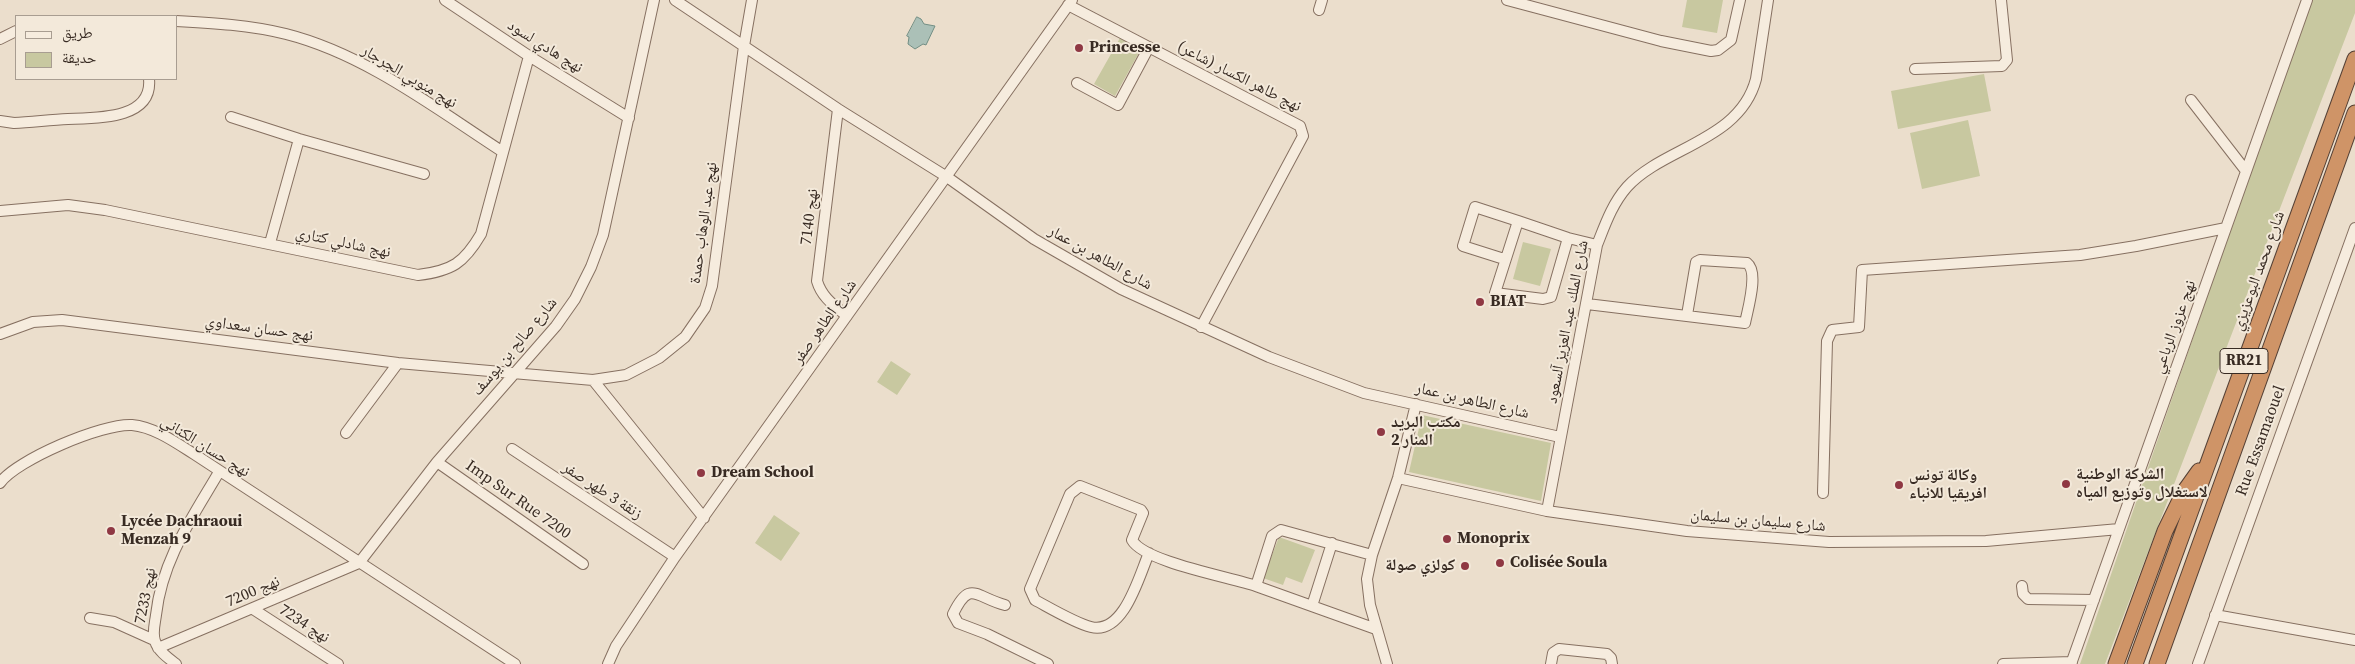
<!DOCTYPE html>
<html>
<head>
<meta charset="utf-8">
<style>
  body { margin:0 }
  #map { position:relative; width:2355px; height:664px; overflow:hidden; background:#ebdecc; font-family:"Source Serif 4","Noto Naskh Arabic",serif }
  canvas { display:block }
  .legend { position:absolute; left:15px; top:15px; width:162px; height:65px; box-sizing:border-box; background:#f3e9da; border:1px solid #a89d91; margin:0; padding:6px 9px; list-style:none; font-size:15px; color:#382b23 }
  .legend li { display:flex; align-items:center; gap:10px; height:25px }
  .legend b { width:25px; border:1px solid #a89d91 }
</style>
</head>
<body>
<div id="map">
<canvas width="2355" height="664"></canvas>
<ul class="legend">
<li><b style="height:6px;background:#f6ecde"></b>طريق</li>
<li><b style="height:14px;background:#c8c8a0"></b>حديقة</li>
</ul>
</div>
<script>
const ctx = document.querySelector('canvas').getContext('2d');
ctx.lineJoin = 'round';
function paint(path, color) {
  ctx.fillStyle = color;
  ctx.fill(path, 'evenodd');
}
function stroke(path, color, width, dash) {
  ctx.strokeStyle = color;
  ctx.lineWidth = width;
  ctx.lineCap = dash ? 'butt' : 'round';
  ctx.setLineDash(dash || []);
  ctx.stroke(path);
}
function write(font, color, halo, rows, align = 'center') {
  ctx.font = font + ' "Source Serif 4","Noto Naskh Arabic",serif';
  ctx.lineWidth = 4;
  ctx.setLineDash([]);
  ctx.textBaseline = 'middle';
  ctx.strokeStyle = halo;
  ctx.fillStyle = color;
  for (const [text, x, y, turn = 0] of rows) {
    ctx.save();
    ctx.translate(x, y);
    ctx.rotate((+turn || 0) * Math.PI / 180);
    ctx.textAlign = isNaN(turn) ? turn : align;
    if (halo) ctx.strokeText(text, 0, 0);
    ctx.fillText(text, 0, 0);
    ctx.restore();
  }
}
const green = new Path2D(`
  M 1687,0 L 1723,0 L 1717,33 L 1682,27 Z
  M 2313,0 L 2355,0 L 2355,13 L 2105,664 L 2080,664 L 2299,32 Z
  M 1120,38 L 1141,49 L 1115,96 L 1094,84 Z
  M 1984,74 L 1991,111 L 1898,129 L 1891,91 Z
  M 1968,120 L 1980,176 L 1922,189 L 1910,133 Z
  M 1523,242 L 1551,249 L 1540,286 L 1513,279 Z
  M 891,361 L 911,374 L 897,395 L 877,382 Z
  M 1422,415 L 1551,443 L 1541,501 L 1409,472 Z
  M 774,515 L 800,533 L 781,561 L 755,543 Z
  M 1279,537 L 1315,550 L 1302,583 L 1286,577 L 1283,585 L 1263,578 Z`);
const water = new Path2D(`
  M 917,17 L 921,19 L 924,24 L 935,26 L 926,45 L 923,44 L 915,49 L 908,44 L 909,37 L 907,36 Z`);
const minor = new Path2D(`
  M 445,0 L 529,56 L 629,118
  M 675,0 L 838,109 L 947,177 L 1034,239 L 1121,289 L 1269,357 L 1364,393 L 1560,437
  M 1507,0 L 1661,41 L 1711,51 L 1718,50 L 1731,40 L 1740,0
  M 1068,5 L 1300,126 L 1303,136 L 1201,327
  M 1319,10 L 1322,0
  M 176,21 C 213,23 250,25 286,34 C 365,54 435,108 503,152
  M 0,39 L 16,31
  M 1915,69 L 2002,66 L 2007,60 L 2001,0
  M 1077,83 L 1118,105 L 1149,47
  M 2191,100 L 2246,171
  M 838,109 L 817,281 C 822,298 835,306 847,316
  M 231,117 L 299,139 L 424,174
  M 0,121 L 14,123 C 32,122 50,120 68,119 C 95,118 153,120 149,79
  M 0,211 L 68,205 L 105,210 L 418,275 C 452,271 464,263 481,234 L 529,56
  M 1568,238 L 1551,297 L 1543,299 L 1495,293 L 1518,221 L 1568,238 L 1597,245
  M 270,243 L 299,139
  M 1504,259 L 1463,246 L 1475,207 L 1518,221
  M 1587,304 L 1745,323 C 1748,308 1759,272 1747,263 L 1700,260 L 1696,262 L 1687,315
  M 0,334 L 33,322 L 62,320 L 398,363 L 593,380 L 626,375 L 659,358 L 685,337 L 705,308 L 712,286 L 744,46 L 752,0
  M 593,380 L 704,518
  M 346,433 L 398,363
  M 512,449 L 675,557
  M 437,462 L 583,564
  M 1398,478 L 1547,511 L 1687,531 L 1829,542 L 1986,541 L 2119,529
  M 0,483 C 16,460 103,423 132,425 C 154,427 175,442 194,454 L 515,664
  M 1823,493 L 1827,341 L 1832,330 L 1859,327 L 1862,270 L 2080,255 L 2136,246 L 2226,228
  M 1547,511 L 1597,245 C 1605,225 1612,204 1627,187 C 1663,147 1740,141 1756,79 L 1768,0
  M 1149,553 C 1139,576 1124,635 1091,627 C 1075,623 1050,608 1035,600 L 1030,589 L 1070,494 L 1080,486 L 1141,510 L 1143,513 L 1132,540 C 1144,562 1230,577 1256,586
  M 1372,555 L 1281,530 L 1272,536 L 1256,586 L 1376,629
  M 2022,586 L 2023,594 L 2028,599 L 2094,600
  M 1005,605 C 975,597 970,579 953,614 L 958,623 L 987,634 L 1048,664
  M 1312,606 L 1332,543
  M 253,609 L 338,664
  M 2215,615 L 2355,640
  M 90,618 L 114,622 L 154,640
  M 158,648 L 359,563 L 437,462 L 556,326 L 575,299 L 591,267 L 603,235 L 654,0
  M 176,664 C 168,658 158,651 155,641 C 152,633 155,623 156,615 C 162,560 192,518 219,472
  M 608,664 L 616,646 L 675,557 L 1072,0
  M 1387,664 L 1370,605 L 1367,579 L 1372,555 L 1398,478 L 1416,404
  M 1551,664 L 1553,653 L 1559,649 L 1607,654 L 1611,658 L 1612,664
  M 2003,664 L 2072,662
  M 2071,664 L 2307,0
  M 2198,664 L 2355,228`);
const highway = new Path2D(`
  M 2116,664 L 2165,531 L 2184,492 L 2199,471
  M 2135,664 L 2355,59
  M 2157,664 L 2355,113`);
const markers = [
  [1079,48,5,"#8f3843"],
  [1480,302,5,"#8f3843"],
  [1381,432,5,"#8f3843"],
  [701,473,5,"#8f3843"],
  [2066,484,5,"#8f3843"],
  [1899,485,5,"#8f3843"],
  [111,531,5,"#8f3843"],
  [1447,539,5,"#8f3843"],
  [1500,563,5,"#8f3843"],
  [1465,566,5,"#8f3843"]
];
const shields = [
  [2244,361,48]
];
const shieldNames = [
  ["RR21",2244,361]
];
const streetNames = [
  ["نهج هادي لسود",545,47,32],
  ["نهج منوبي الجرجار",409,77,31],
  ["نهج طاهر الكسار (شاعر)",1239,77,27],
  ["نهج 7140",810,217,-83],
  ["نهج عبد الوهاب حمدة",704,223,-82],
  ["نهج شادلي كتاري",343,243,12],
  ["شارع الطاهر بن عمار",1100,258,29],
  ["شارع محمد البوعزيزي",2259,271,-70],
  ["شارع الطاهر صفر",825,322,-55],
  ["شارع الملك عبد العزيز آلسعود",1568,322,-79],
  ["نهج عزوز الرباعي",2175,327,-70],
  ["نهج حسان سعداوي",259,329,8],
  ["شارع صالح بن يوسف",515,347,-50],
  ["شارع الطاهر بن عمار",1472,401,13],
  ["Rue Essamaouel",2261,441,-70],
  ["نهج حسان الكناني",205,447,32],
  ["زنقة 3 طهر صفر",602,491,33],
  ["Imp Sur Rue 7200",518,500,35],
  ["شارع سليمان بن سليمان",1758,521,5],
  ["نهج 7200",253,592,-23],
  ["نهج 7233",146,596,-79],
  ["نهج 7234",304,624,33]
];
const poiNames = [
  ["Princesse",1089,48],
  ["BIAT",1490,302],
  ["مكتب البريد",1391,423],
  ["المنار 2",1391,441],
  ["Dream School",711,473],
  ["الشركة الوطنية",2076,475],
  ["لاستغلال وتوزيع المياه",2076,493],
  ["وكالة تونس",1909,476],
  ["افريقيا للانباء",1909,494],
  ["Lycée Dachraoui",121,522],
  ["Menzah 9",121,540],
  ["Monoprix",1457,539],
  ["Colisée Soula",1510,563],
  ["كولزي صولة",1455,566,"right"]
];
paint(green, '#c8c8a0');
paint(water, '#abc0b7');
stroke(water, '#728e84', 1);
stroke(minor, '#867061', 12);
stroke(highway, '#554035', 17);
stroke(minor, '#f6ecde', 10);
stroke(highway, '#cf9467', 15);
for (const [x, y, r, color] of markers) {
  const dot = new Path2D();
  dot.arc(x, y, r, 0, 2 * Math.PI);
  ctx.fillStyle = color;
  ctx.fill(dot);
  stroke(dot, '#f3e9da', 2);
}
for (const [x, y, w] of shields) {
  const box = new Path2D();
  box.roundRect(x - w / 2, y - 12.5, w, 25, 4);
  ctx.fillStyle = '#f3e9da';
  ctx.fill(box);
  stroke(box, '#382b23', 1);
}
write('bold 15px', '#382b23', null, shieldNames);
write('16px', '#382b23', '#f3e9da', streetNames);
write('bold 16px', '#382b23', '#f3e9da', poiNames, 'left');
</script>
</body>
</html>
